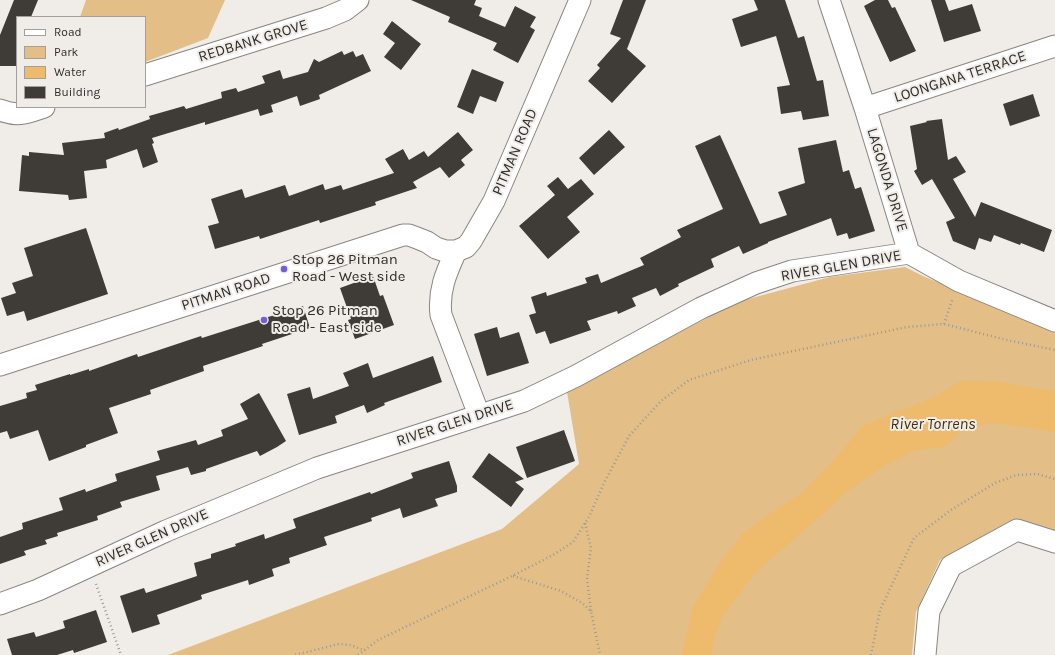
<!DOCTYPE html>
<html>
<head>
<meta charset="utf-8">
<style>
  body { margin:0 }
  #map { position:relative; width:1055px; height:655px; overflow:hidden; background:#f0ece7; font-family:Karla,sans-serif }
  canvas { display:block }
  .legend { position:absolute; left:16px; top:16px; width:130px; height:92px; box-sizing:border-box; background:#f0ece7; border:1px solid #a2a09c; margin:0; padding:5px 7px; list-style:none; font-size:12px; color:#2e2d2b }
  .legend li { display:flex; align-items:center; gap:8px; height:20px }
  .legend b { width:20px; border:1px solid #a2a09c }
</style>
</head>
<body>
<div id="map">
<canvas width="1055" height="655"></canvas>
<ul class="legend">
<li><b style="height:5px;background:#fff"></b>Road</li>
<li><b style="height:11px;background:#e3be87"></b>Park</li>
<li><b style="height:11px;background:#eebb6d"></b>Water</li>
<li><b style="height:11px;background:#3f3c37"></b>Building</li>
</ul>
</div>
<script>
const ctx = document.querySelector('canvas').getContext('2d');
ctx.lineJoin = 'round';
function paint(path, color) {
  ctx.fillStyle = color;
  ctx.fill(path, 'evenodd');
}
function stroke(path, color, width, dash) {
  ctx.strokeStyle = color;
  ctx.lineWidth = width;
  ctx.lineCap = dash ? 'butt' : 'round';
  ctx.setLineDash(dash || []);
  ctx.stroke(path);
}
function write(font, color, halo, rows, align = 'center') {
  ctx.font = font + ' Karla,sans-serif';
  ctx.lineWidth = 4;
  ctx.setLineDash([]);
  ctx.textBaseline = 'middle';
  ctx.strokeStyle = halo;
  ctx.fillStyle = color;
  for (const [text, x, y, turn = 0] of rows) {
    ctx.save();
    ctx.translate(x, y);
    ctx.rotate((+turn || 0) * Math.PI / 180);
    ctx.textAlign = isNaN(turn) ? turn : align;
    if (halo) ctx.strokeText(text, 0, 0);
    ctx.fillText(text, 0, 0);
    ctx.restore();
  }
}
const green = new Path2D(`
  M 86,0 L 225,0 L 208,38 L 145,62 L 145,17 L 80,17 Z
  M 905,267 L 925,277 L 1025,316 L 1055,331 L 1055,532 L 1014,519 L 940,560 L 916,612 L 912,655 L 168,655 L 502,529 L 579,464 L 567,392 L 737,302 L 830,277 Z`);
const water = new Path2D(`
  M 962,380 L 999,382 L 1055,391 L 1055,433 L 1028,427 L 989,423 L 961,432 L 943,447 L 914,451 L 884,466 L 845,493 L 824,513 L 755,573 L 724,614 L 713,641 L 712,655 L 682,655 L 693,607 L 719,564 L 742,534 L 772,512 L 801,494 L 830,464 L 864,425 L 935,397 Z`);
const building = new Path2D(`
  M 14,0 L 38,0 L 31,17 L 17,17 L 17,66 L 0,66 L 0,35 Z
  M 411,0 L 476,0 L 474,5 L 482,8 L 479,16 L 505,27 L 515,6 L 536,17 L 530,27 L 535,30 L 518,63 L 493,50 L 497,43 L 448,22 L 450,17 Z
  M 623,0 L 646,0 L 627,49 L 646,66 L 612,103 L 588,81 L 600,68 L 597,65 L 621,38 L 610,34 Z
  M 754,0 L 785,0 L 798,38 L 804,36 L 817,81 L 823,80 L 829,116 L 803,120 L 801,111 L 781,114 L 777,87 L 790,85 L 776,36 L 741,47 L 732,19 L 758,10 Z
  M 875,0 L 888,0 L 892,8 L 895,7 L 916,51 L 890,62 L 864,6 Z
  M 931,0 L 945,0 L 949,11 L 972,4 L 981,31 L 944,42 Z
  M 392,21 L 421,44 L 401,70 L 384,57 L 395,43 L 383,34 Z
  M 342,51 L 344,55 L 353,51 L 356,57 L 363,54 L 371,71 L 319,95 L 320,99 L 300,106 L 297,96 L 271,105 L 273,112 L 260,116 L 258,109 L 205,125 L 205,122 L 152,138 L 154,143 L 152,144 L 158,162 L 143,168 L 137,149 L 106,160 L 107,168 L 84,171 L 87,198 L 69,200 L 68,195 L 19,191 L 22,155 L 29,156 L 29,152 L 64,155 L 62,143 L 105,138 L 104,133 L 118,128 L 119,130 L 150,119 L 149,116 L 184,106 L 186,109 L 222,98 L 221,92 L 236,88 L 238,92 L 265,83 L 262,76 L 280,70 L 283,79 L 308,72 L 314,59 L 319,62 Z
  M 472,69 L 504,82 L 496,102 L 480,96 L 473,114 L 457,107 Z
  M 1033,94 L 1040,116 L 1010,126 L 1003,104 Z
  M 942,119 L 948,160 L 956,156 L 966,172 L 953,179 L 975,217 L 981,202 L 1052,230 L 1044,252 L 1021,243 L 1020,245 L 994,235 L 991,242 L 979,238 L 975,250 L 953,241 L 946,222 L 955,218 L 932,179 L 922,185 L 914,171 L 917,169 L 910,126 L 927,122 L 926,121 Z
  M 609,130 L 625,147 L 594,175 L 579,158 Z
  M 458,132 L 473,150 L 461,160 L 465,165 L 449,178 L 440,167 L 413,182 L 417,188 L 375,202 L 376,205 L 320,223 L 319,220 L 260,239 L 259,236 L 215,249 L 208,226 L 219,223 L 211,199 L 242,189 L 245,198 L 285,185 L 289,196 L 323,184 L 325,190 L 341,185 L 343,190 L 394,173 L 385,159 L 403,149 L 409,160 L 424,151 L 428,157 Z
  M 720,135 L 760,224 L 787,215 L 778,192 L 805,183 L 798,148 L 836,140 L 843,172 L 849,170 L 855,189 L 861,187 L 875,231 L 849,239 L 847,233 L 837,236 L 831,218 L 768,242 L 768,243 L 743,254 L 739,246 L 711,259 L 714,267 L 678,284 L 679,286 L 660,296 L 656,288 L 632,298 L 636,306 L 618,314 L 617,311 L 587,321 L 591,330 L 550,344 L 545,331 L 536,334 L 529,315 L 536,313 L 531,297 L 546,292 L 547,296 L 587,283 L 585,278 L 598,274 L 601,283 L 644,265 L 640,258 L 681,237 L 677,230 L 723,209 L 695,146 Z
  M 558,177 L 568,189 L 581,179 L 594,194 L 567,217 L 580,232 L 548,259 L 519,226 L 555,195 L 547,186 Z
  M 86,228 L 108,294 L 27,321 L 24,311 L 7,316 L 1,298 L 16,293 L 12,283 L 33,276 L 24,248 Z
  M 373,276 L 380,296 L 383,295 L 394,325 L 355,339 L 348,320 L 351,319 L 340,288 Z
  M 303,306 L 310,328 L 262,344 L 263,346 L 203,366 L 204,371 L 150,390 L 151,394 L 109,408 L 118,433 L 86,445 L 86,447 L 49,461 L 38,430 L 10,439 L 7,431 L 0,433 L 0,406 L 27,398 L 26,393 L 37,390 L 35,385 L 70,374 L 70,375 L 89,369 L 89,371 L 137,354 L 138,357 L 201,336 L 202,338 Z
  M 497,327 L 500,338 L 519,332 L 529,363 L 487,376 L 474,334 Z
  M 433,356 L 442,382 L 384,403 L 385,405 L 367,413 L 364,405 L 335,416 L 337,423 L 299,435 L 287,394 L 310,387 L 313,399 L 349,386 L 343,373 L 368,363 L 373,378 Z
  M 259,393 L 286,441 L 277,447 L 260,456 L 257,451 L 206,469 L 206,471 L 191,475 L 188,467 L 156,476 L 160,490 L 120,502 L 122,507 L 97,516 L 98,520 L 57,533 L 58,536 L 45,540 L 47,544 L 24,551 L 26,555 L 0,564 L 0,537 L 23,529 L 22,523 L 63,510 L 59,498 L 85,489 L 86,492 L 117,481 L 115,474 L 160,460 L 157,451 L 196,440 L 198,445 L 223,436 L 221,430 L 248,419 L 240,404 Z
  M 564,430 L 575,461 L 527,478 L 516,447 Z
  M 489,453 L 524,479 L 515,482 L 524,489 L 511,507 L 472,477 Z
  M 449,461 L 457,486 L 457,492 L 435,499 L 438,506 L 403,518 L 400,508 L 371,518 L 372,521 L 324,537 L 327,545 L 289,558 L 290,563 L 272,569 L 274,576 L 249,585 L 248,580 L 201,595 L 202,599 L 157,615 L 160,624 L 132,633 L 120,596 L 144,588 L 146,593 L 197,576 L 194,563 L 211,558 L 211,554 L 236,546 L 235,544 L 264,534 L 265,539 L 296,528 L 293,519 L 370,492 L 371,494 L 413,478 L 411,473 Z
  M 96,610 L 107,642 L 74,653 L 73,650 L 57,655 L 12,655 L 7,639 L 34,632 L 36,637 L 65,628 L 63,621 Z`);
const path = new Path2D(`
  M 944,324 L 953,298
  M 585,523 L 591,548 L 587,578 L 591,611
  M 513,576 L 561,591 L 582,603 L 591,611 L 600,655
  M 96,584 L 121,655
  M 295,655 L 339,644 L 351,645 L 363,650
  M 358,655 L 378,640 L 512,576 L 553,555 L 573,542 L 589,517 L 604,483 L 629,436 L 661,401 L 689,380 L 751,360 L 907,327 L 944,324 L 1007,340 L 1055,350
  M 871,655 L 880,610 L 914,538 L 951,510 L 995,483 L 1016,475 L 1037,474 L 1055,479`);
const minor = new Path2D(`
  M 829,0 L 865,108 L 909,253 L 959,281 L 1055,321
  M 145,75 L 326,18 L 345,10 L 358,0
  M 865,108 L 1055,46
  M 0,110 C 19,117 26,113 44,107
  M 456,251 C 446,273 438,291 441,315 L 479,415
  M 0,365 L 403,235 L 409,235 L 417,238 L 427,242 L 436,248 L 445,251 L 456,251 L 466,247 L 471,241 L 494,201 L 580,0
  M 0,604 L 38,590 L 166,531 L 317,468 L 524,401 L 576,376 L 701,308 L 756,283 L 792,271 L 909,253
  M 925,655 L 929,611 L 951,566 L 1017,530 L 1055,542`);
const markers = [
  [284,269,4,"#715ed8"],
  [264,320,4,"#715ed8"]
];
const streetNames = [
  ["REDBANK GROVE",253,41,-17],
  ["LOONGANA TERRACE",960,77,-18],
  ["PITMAN ROAD",515,152,-67],
  ["LAGONDA DRIVE",887,180,73],
  ["RIVER GLEN DRIVE",841,266,-10],
  ["PITMAN ROAD",226,292,-18],
  ["RIVER GLEN DRIVE",455,423,-18],
  ["RIVER GLEN DRIVE",152,538,-24]
];
const poiNames = [
  ["Stop 26 Pitman",292,260],
  ["Road - West side",292,277],
  ["Stop 26 Pitman",272,311],
  ["Road - East side",272,328]
];
const waterNames = [
  ["River Torrens",933,424]
];
paint(green, '#e3be87');
paint(water, '#eebb6d');
paint(building, '#3f3c37');
stroke(minor, '#898681', 23);
stroke(path, '#9c9995', 2.5, [1, 3]);
stroke(minor, '#fff', 21);
for (const [x, y, r, color] of markers) {
  const dot = new Path2D();
  dot.arc(x, y, r, 0, 2 * Math.PI);
  ctx.fillStyle = color;
  ctx.fill(dot);
  stroke(dot, '#f0ece7', 1.5);
}
write('15px', '#2e2d2b', '#f0ece7', streetNames);
write('15px', '#2e2d2b', '#f0ece7', poiNames, 'left');
write('italic 16px', '#442f0d', '#f0ece7', waterNames);
</script>
</body>
</html>
